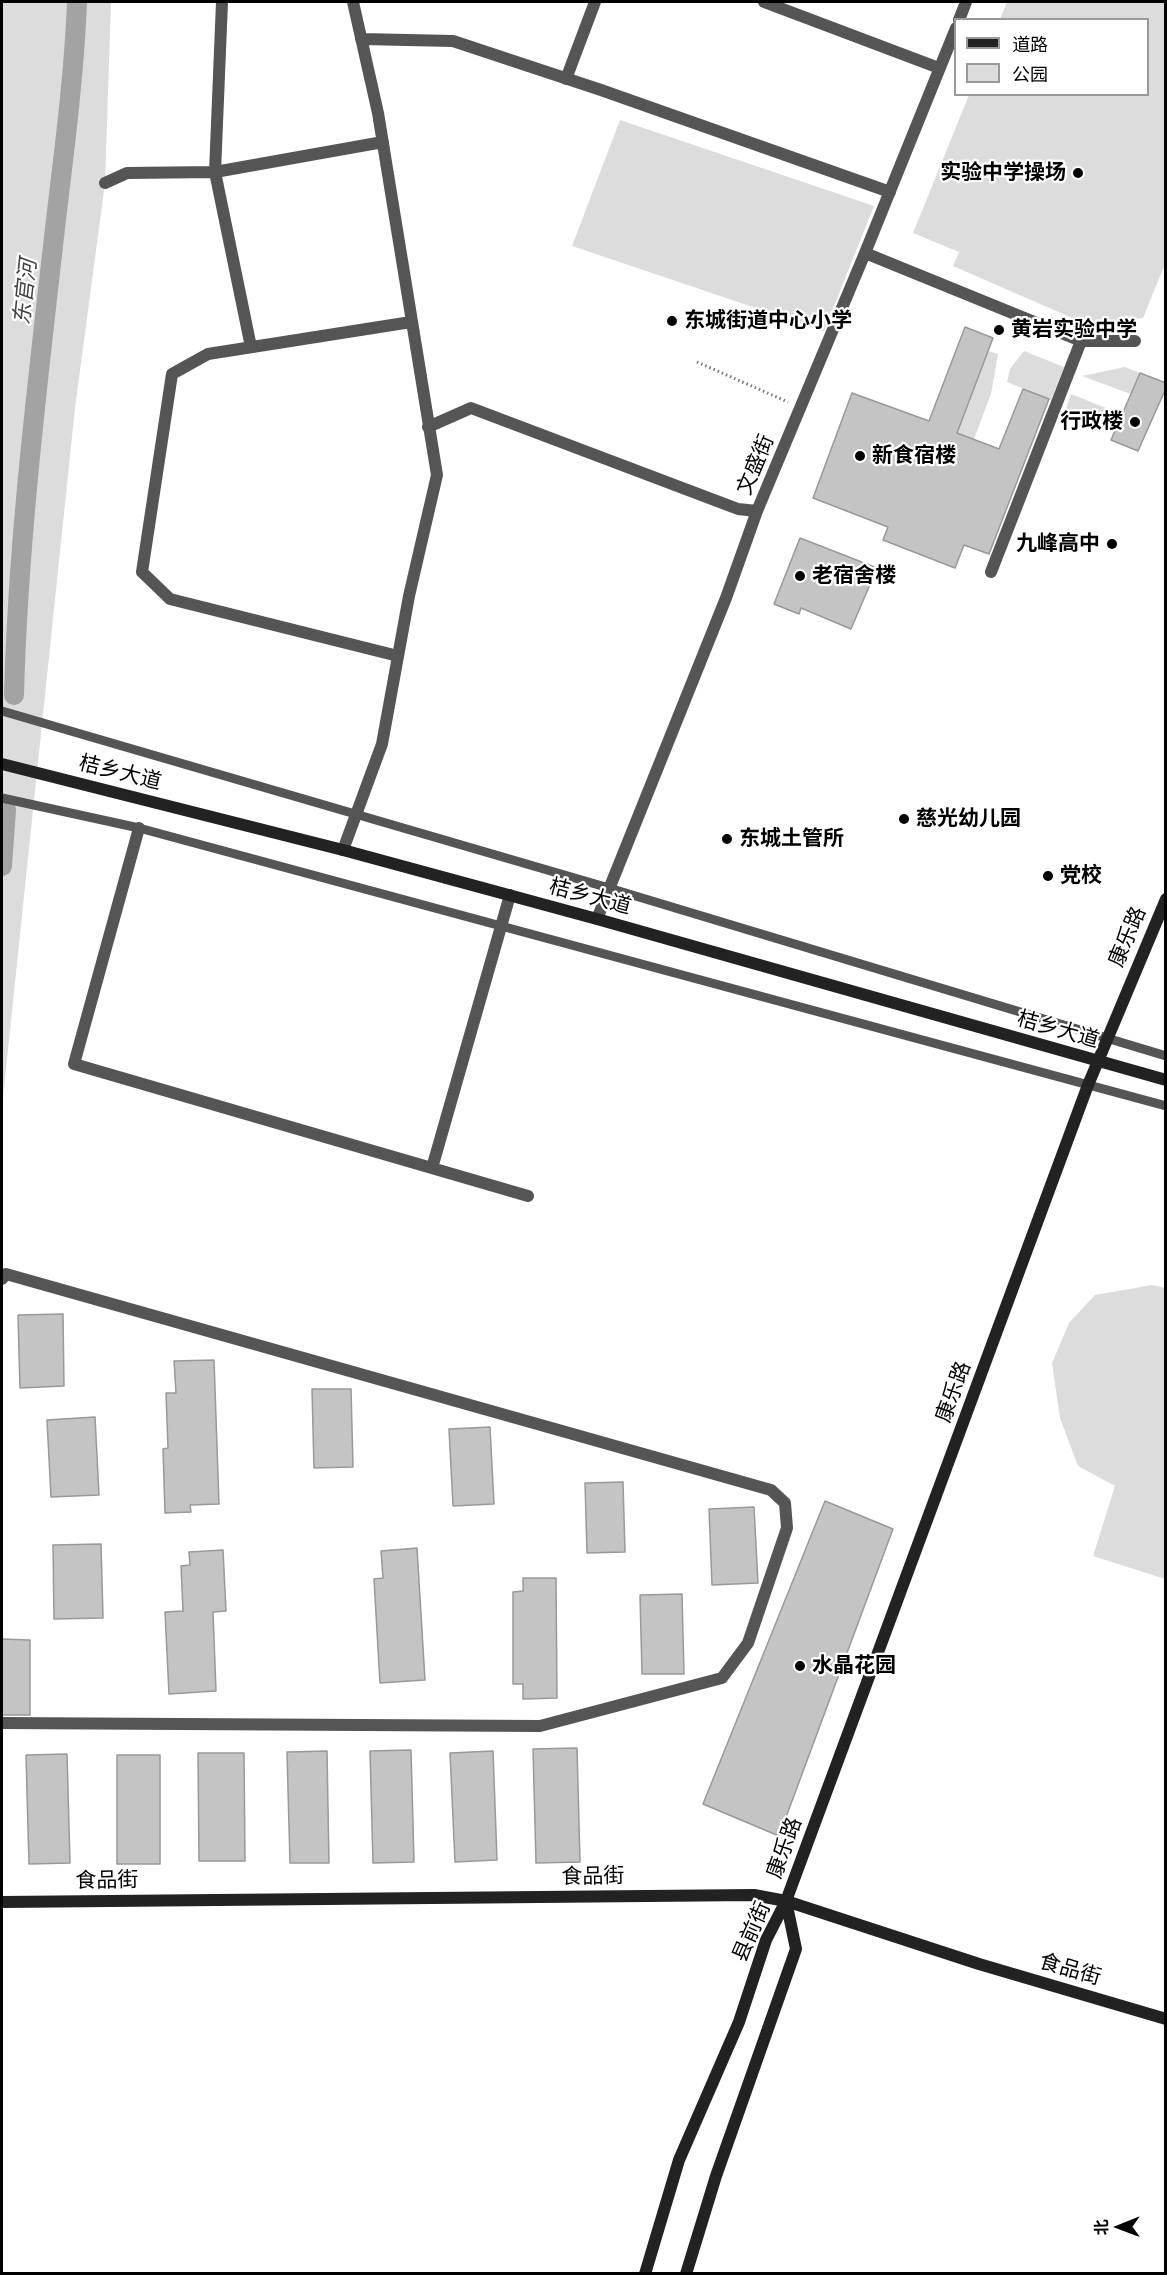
<!DOCTYPE html>
<html>
<head>
<meta charset="utf-8">
<style>
  body { margin:0 }
  #map { position:relative; width:1167px; height:2275px; overflow:hidden; background:#fff; font-family:"Noto Sans","Noto Sans SC",sans-serif }
  canvas { display:block }
  .frame { position:absolute; inset:0; border:3px solid #000; pointer-events:none }
  .legend { position:absolute; left:954px; top:18px; width:195px; height:78px; box-sizing:border-box; background:#fff; border:2px solid #999; margin:0; padding:8px 10px; list-style:none; font-size:18px; color:#000 }
  .legend li { display:flex; align-items:center; gap:12px; height:30px }
  .legend b { width:30px; border:2px solid #999 }
  .north { position:absolute; left:1089px; top:2197px; width:60px; height:60px; -webkit-text-stroke:4px #fff; paint-order:stroke; rotate:269deg; font-size:16px; font-weight:700; line-height:24px; text-align:center; color:#000 }
  .north::after { content:''; display:block; margin:auto; width:21px; height:27px; background:#000; clip-path:polygon(50% 0,100% 100%,50% 72%,0 100%) }
</style>
</head>
<body>
<div id="map">
<canvas width="1167" height="2275"></canvas>
<div class="frame"></div>
<ul class="legend">
<li><b style="height:8px;background:#222"></b>道路</li>
<li><b style="height:16px;background:#dcdcdc"></b>公园</li>
</ul>
<div class="north">北</div>
</div>
<script>
const ctx = document.querySelector('canvas').getContext('2d');
ctx.lineJoin = 'round';
function paint(path, color) {
  ctx.fillStyle = color;
  ctx.fill(path, 'evenodd');
}
function stroke(path, color, width, dash) {
  ctx.strokeStyle = color;
  ctx.lineWidth = width;
  ctx.lineCap = dash ? 'butt' : 'round';
  ctx.setLineDash(dash || []);
  ctx.stroke(path);
}
function write(font, color, halo, rows, align = 'center') {
  ctx.font = font + ' "Noto Sans","Noto Sans SC",sans-serif';
  ctx.lineWidth = 4.5;
  ctx.setLineDash([]);
  ctx.textBaseline = 'middle';
  ctx.strokeStyle = halo;
  ctx.fillStyle = color;
  for (const [text, x, y, turn = 0] of rows) {
    ctx.save();
    ctx.translate(x, y);
    ctx.rotate((+turn || 0) * Math.PI / 180);
    ctx.textAlign = isNaN(turn) ? turn : align;
    if (halo) ctx.strokeText(text, 0, 0);
    ctx.fillText(text, 0, 0);
    ctx.restore();
  }
}
const green = new Path2D(`
  M 2,2 L 111,2 L 105,183 L 75,408 L 2,1107 Z
  M 1007,2 L 1165,2 L 1165,264 L 1143,318 L 1086,324 L 953,266 L 959,252 L 913,233 L 969,95 L 1148,94 L 1148,20 L 1000,19 Z
  M 620,120 L 874,206 L 824,331 L 572,246 Z
  M 988,351 L 998,354 L 991,394 L 974,439 L 957,433 Z
  M 1024,351 L 1064,367 L 1051,400 L 1007,382 L 1010,369 Z
  M 1125,367 L 1140,373 L 1131,394 L 1082,376 Z
  M 1071,394 L 1111,410 L 1103,430 L 1064,414 Z
  M 1152,1285 L 1166,1288 L 1165,1579 L 1093,1556 L 1115,1486 L 1078,1466 L 1060,1418 L 1052,1363 L 1069,1323 L 1095,1295 Z`);
const canal = new Path2D(`
  M 14,695 C 18,542 37,389 54,237 C 63,159 74,80 77,2
  M 2,866 L 6,810`);
const building = new Path2D(`
  M 965,327 L 993,338 L 957,433 L 999,449 L 1023,389 L 1049,399 L 989,554 L 964,545 L 955,568 L 883,540 L 888,527 L 813,498 L 852,393 L 929,421 Z
  M 1140,373 L 1166,383 L 1166,388 L 1138,451 L 1111,440 Z
  M 800,538 L 877,568 L 851,629 L 801,608 L 799,614 L 774,604 Z
  M 63,1314 L 64,1386 L 20,1388 L 18,1315 Z
  M 214,1360 L 219,1504 L 190,1505 L 191,1512 L 165,1513 L 163,1449 L 168,1448 L 166,1393 L 176,1393 L 174,1361 Z
  M 312,1389 L 351,1389 L 353,1467 L 314,1468 Z
  M 95,1417 L 99,1495 L 51,1497 L 47,1420 Z
  M 490,1427 L 494,1504 L 453,1506 L 449,1429 Z
  M 623,1482 L 625,1552 L 587,1553 L 585,1483 Z
  M 825,1501 L 893,1529 L 779,1836 L 703,1804 Z
  M 754,1507 L 758,1583 L 712,1585 L 709,1509 Z
  M 101,1544 L 103,1618 L 54,1619 L 53,1545 Z
  M 417,1548 L 425,1680 L 380,1683 L 374,1579 L 383,1578 L 381,1551 Z
  M 223,1550 L 226,1611 L 213,1612 L 216,1691 L 169,1694 L 165,1612 L 183,1611 L 181,1566 L 190,1565 L 189,1552 Z
  M 523,1578 L 556,1578 L 557,1698 L 523,1699 L 523,1684 L 513,1684 L 513,1592 L 523,1591 Z
  M 682,1594 L 684,1674 L 642,1674 L 640,1595 Z
  M 2,1639 L 30,1640 L 30,1715 L 2,1715 Z
  M 577,1748 L 580,1862 L 536,1863 L 533,1749 Z
  M 411,1750 L 414,1862 L 373,1863 L 370,1751 Z
  M 327,1751 L 329,1863 L 290,1863 L 287,1752 Z
  M 493,1751 L 497,1860 L 455,1862 L 450,1753 Z
  M 198,1753 L 244,1753 L 245,1861 L 199,1861 Z
  M 67,1754 L 70,1863 L 29,1864 L 26,1755 Z
  M 117,1755 L 160,1755 L 160,1864 L 117,1864 Z`);
const path = new Path2D(`
  M 697,362 L 788,402`);
const lane = new Path2D(`
  M 2,711 L 609,888 L 1166,1056
  M 2,798 L 139,828 L 1166,1106`);
const street = new Path2D(`
  M 222,2 L 215,172 L 251,347
  M 764,2 L 939,68
  M 959,20 L 966,2
  M 361,39 L 453,41 L 601,90 L 890,192
  M 566,79 L 595,2
  M 105,183 L 127,173 L 215,172 L 383,142
  M 865,253 L 1081,341 L 1135,341
  M 428,427 L 471,408 L 738,509 L 757,511
  M 991,572 L 1081,341
  M 398,656 L 170,599 L 142,572 L 172,374 L 208,354 L 411,322
  M 139,828 L 74,1064 L 528,1196
  M 343,850 L 382,744 L 409,596 L 437,475 L 378,113 L 353,2
  M 597,919 L 726,598 L 757,511 L 865,253 L 956,28
  M 432,1168 L 510,895
  M 2,1279 L 6,1274 L 771,1490 L 785,1503 L 787,1528 L 748,1643 L 722,1678 L 540,1726 L 2,1723`);
const secondary = new Path2D(`
  M 2,764 L 343,850 L 597,919 L 1166,1080
  M 2,1902 L 754,1895 L 786,1901 L 979,1964 L 1166,2019
  M 645,2274 L 679,2160 L 739,2022 L 766,1940 L 786,1901 L 1088,1085 L 1166,899
  M 686,2274 L 716,2176 L 796,1949 L 786,1901`);
const markers = [
  [1078,173,6,"#000"],
  [672,321,6,"#000"],
  [999,330,6,"#000"],
  [1135,422,6,"#000"],
  [860,456,6,"#000"],
  [1112,544,6,"#000"],
  [800,576,6,"#000"],
  [904,819,6,"#000"],
  [727,839,6,"#000"],
  [1048,876,6,"#000"],
  [800,1666,6,"#000"]
];
const poiNames = [
  ["实验中学操场",1066,173,"right"],
  ["东城街道中心小学",684,321],
  ["黄岩实验中学",1011,330],
  ["行政楼",1123,422,"right"],
  ["新食宿楼",872,456],
  ["九峰高中",1100,544,"right"],
  ["老宿舍楼",812,576],
  ["慈光幼儿园",916,819],
  ["东城土管所",739,839],
  ["党校",1060,876],
  ["水晶花园",812,1666]
];
const streetNames = [
  ["文盛街",756,465,-67],
  ["桔乡大道",120,773,14],
  ["桔乡大道",590,897,15],
  ["康乐路",1128,937,-67],
  ["桔乡大道",1058,1030,16],
  ["康乐路",954,1392,-70],
  ["康乐路",785,1848,-70],
  ["食品街",593,1877,-1],
  ["食品街",107,1881,-1],
  ["县前街",752,1932,-66],
  ["食品街",1070,1970,16]
];
const waterNames = [
  ["东官河",26,292,-84]
];
paint(green, '#dcdcdc');
stroke(canal, '#a3a3a3', 20);
paint(building, '#c4c4c4');
stroke(building, '#999', 1.5);
stroke(path, '#777', 3, [1.5, 3]);
stroke(lane, '#555', 9);
stroke(street, '#555', 12);
stroke(secondary, '#222', 12);
for (const [x, y, r, color] of markers) {
  const dot = new Path2D();
  dot.arc(x, y, r, 0, 2 * Math.PI);
  ctx.fillStyle = color;
  ctx.fill(dot);
  stroke(dot, '#fff', 2);
}
write('bold 21px', '#000', '#fff', poiNames, 'left');
write('21px', '#000', '#fff', streetNames);
write('italic 22px', '#444', '#fff', waterNames);
</script>
</body>
</html>
